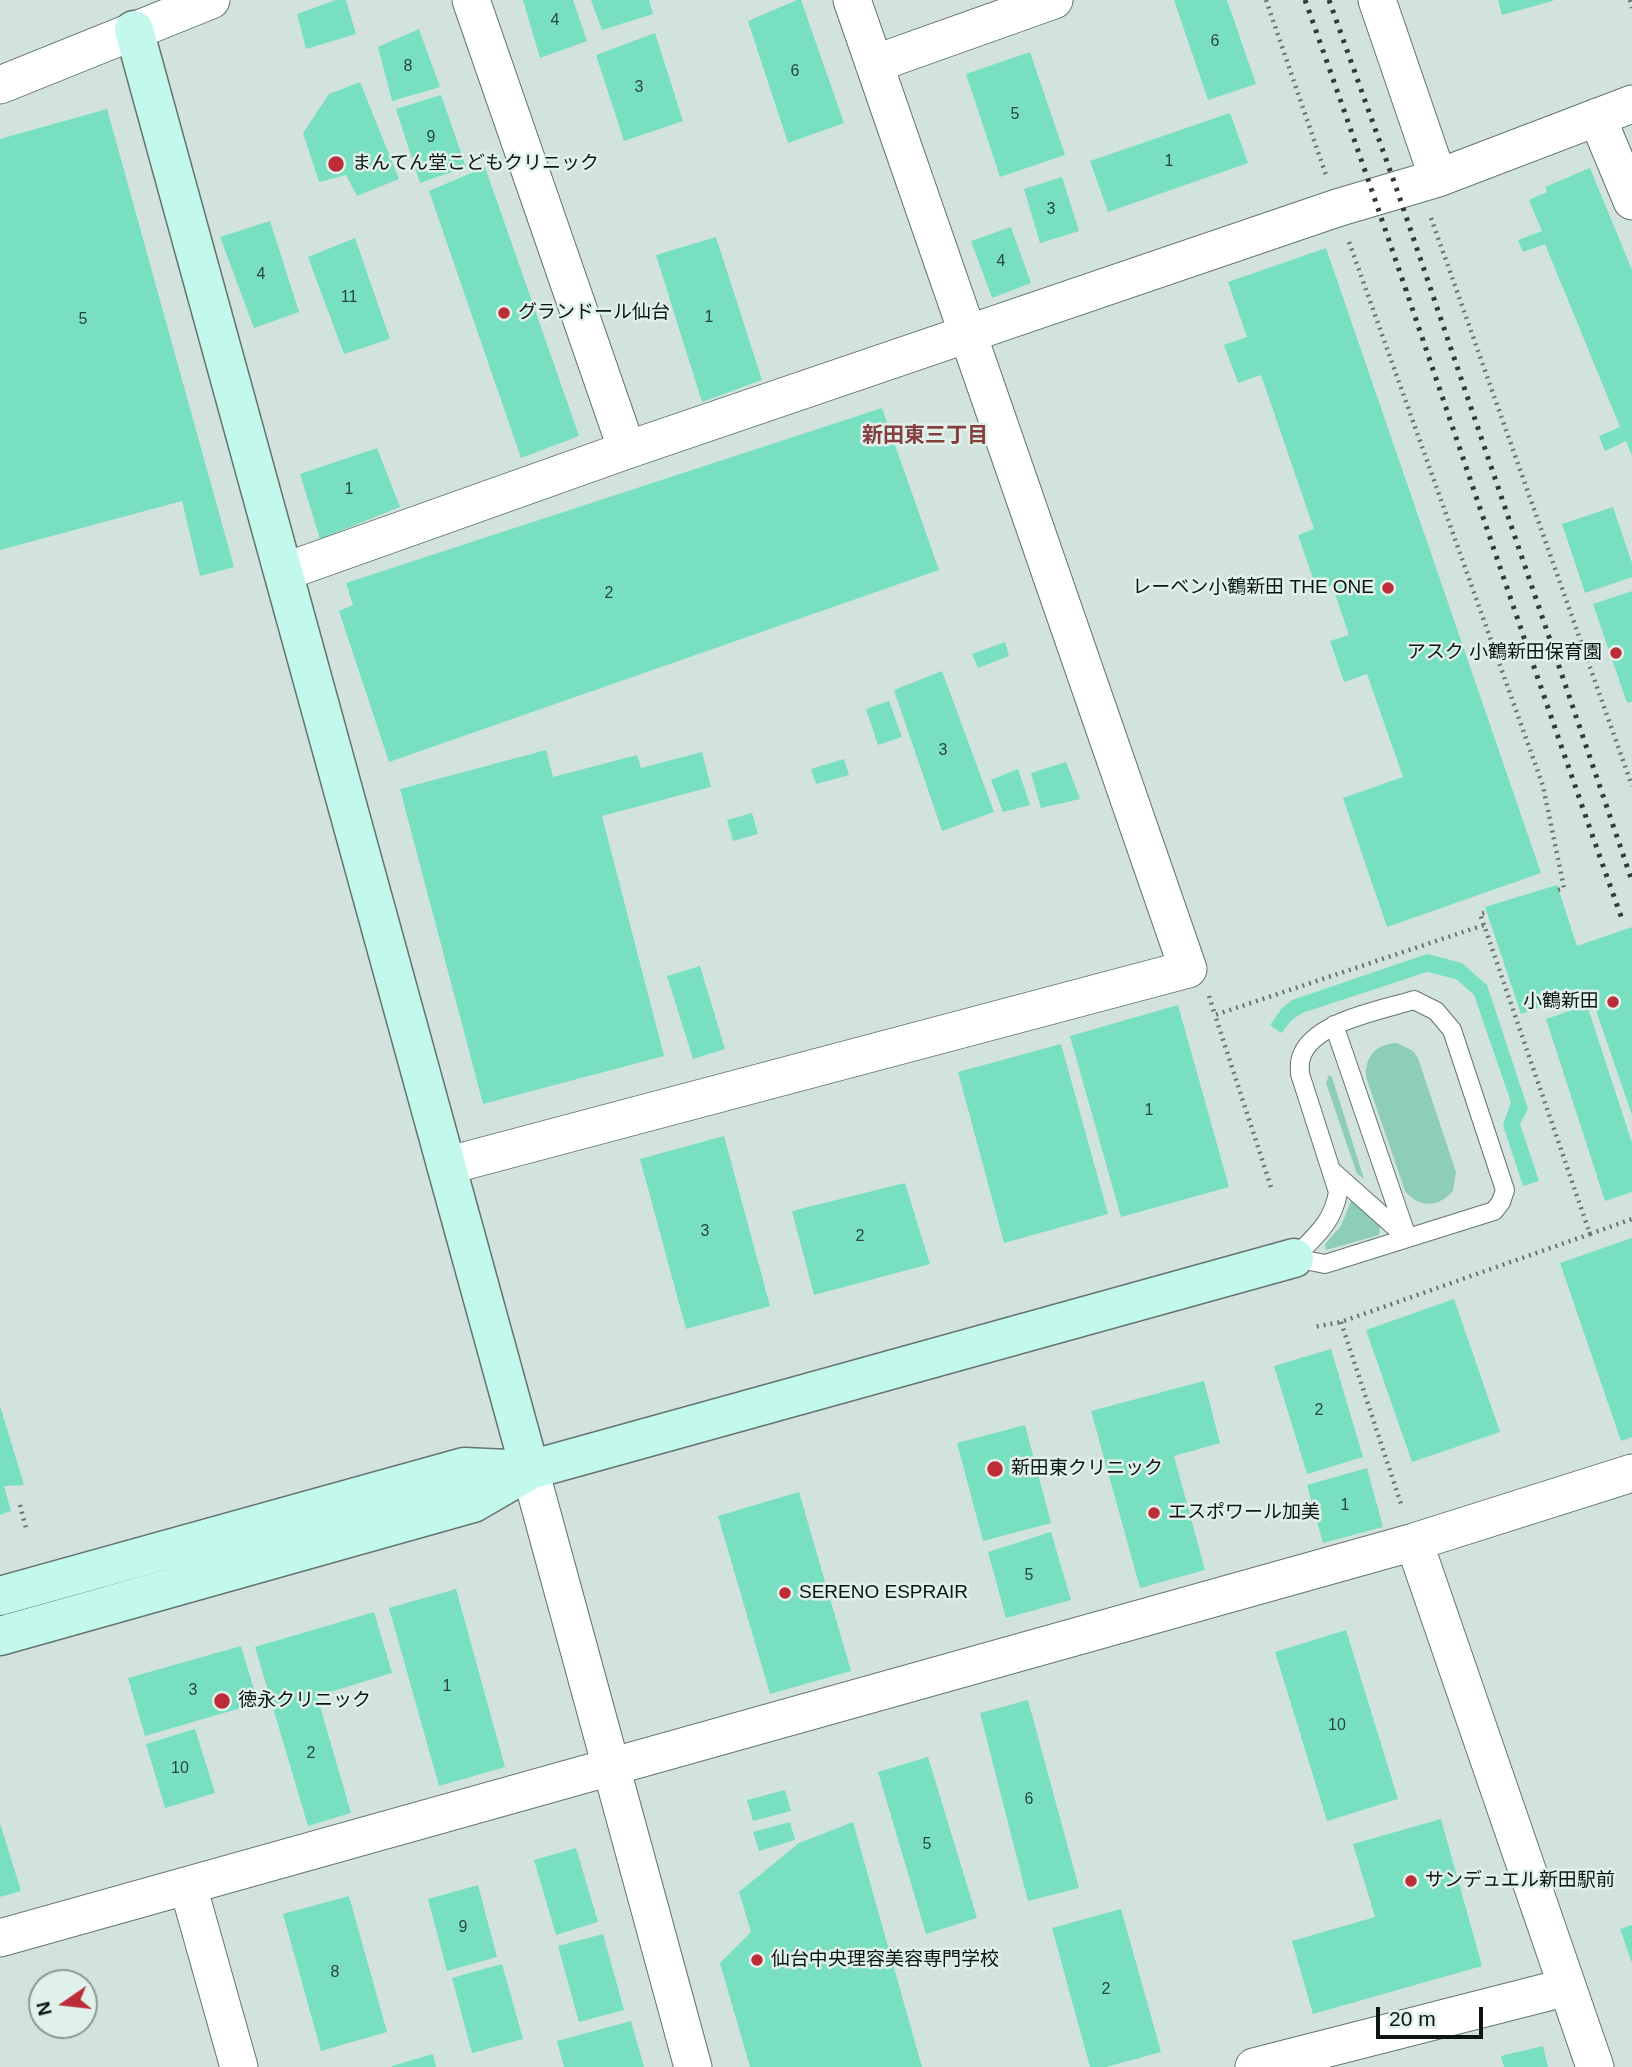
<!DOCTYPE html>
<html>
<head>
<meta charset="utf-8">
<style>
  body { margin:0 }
  #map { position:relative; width:1632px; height:2067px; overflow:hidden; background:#d2e3dd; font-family:Arial,sans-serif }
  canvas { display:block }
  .north { position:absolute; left:28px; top:1969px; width:70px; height:70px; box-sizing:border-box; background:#dff1ea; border:2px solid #8b9993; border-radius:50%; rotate:256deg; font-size:19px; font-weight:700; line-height:28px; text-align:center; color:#0d1411 }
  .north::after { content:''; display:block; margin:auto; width:24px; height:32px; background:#bd2d38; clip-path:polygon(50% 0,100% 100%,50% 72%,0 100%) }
  .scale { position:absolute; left:1376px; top:2007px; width:107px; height:32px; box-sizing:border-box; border:4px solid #0d1411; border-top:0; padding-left:9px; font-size:21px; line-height:24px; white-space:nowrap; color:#0d1411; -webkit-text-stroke:5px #dff1ea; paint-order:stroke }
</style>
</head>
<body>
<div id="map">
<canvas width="1632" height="2067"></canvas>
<div class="north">N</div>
<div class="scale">20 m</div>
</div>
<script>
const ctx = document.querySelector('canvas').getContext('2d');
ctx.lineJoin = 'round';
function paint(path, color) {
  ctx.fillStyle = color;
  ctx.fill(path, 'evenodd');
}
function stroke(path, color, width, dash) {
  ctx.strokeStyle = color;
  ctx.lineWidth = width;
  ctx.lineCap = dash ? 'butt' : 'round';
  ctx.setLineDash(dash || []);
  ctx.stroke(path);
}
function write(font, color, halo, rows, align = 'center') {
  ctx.font = font + ' Arial,"Noto Sans JP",sans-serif';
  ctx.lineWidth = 5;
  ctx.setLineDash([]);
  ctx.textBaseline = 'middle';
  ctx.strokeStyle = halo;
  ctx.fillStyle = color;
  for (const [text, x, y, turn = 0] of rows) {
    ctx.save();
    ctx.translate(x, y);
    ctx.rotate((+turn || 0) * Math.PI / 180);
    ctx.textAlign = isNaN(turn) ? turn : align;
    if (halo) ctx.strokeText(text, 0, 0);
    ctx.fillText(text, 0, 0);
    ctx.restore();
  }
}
const green = new Path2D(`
  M 1397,1043 L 1413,1051 L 1418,1058 L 1456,1172 L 1453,1191 C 1438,1208 1419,1208 1405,1191 L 1366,1077 C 1365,1056 1376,1044 1397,1043 Z
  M 1329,1075 L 1332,1077 L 1364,1179 L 1357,1174 L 1326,1083 Z
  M 1351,1201 L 1376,1221 L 1380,1227 L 1379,1235 L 1326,1250 L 1325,1244 L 1341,1226 Z`);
const building = new Path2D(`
  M 336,0 L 346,0 L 356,34 L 306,49 L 297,14 Z
  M 523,0 L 573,0 L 587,41 L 540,58 Z
  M 591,0 L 649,0 L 653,14 L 602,30 Z
  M 797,0 L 801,0 L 844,123 L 788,143 L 748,21 Z
  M 1174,0 L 1227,0 L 1256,84 L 1208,100 Z
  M 1498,0 L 1553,0 L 1553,1 L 1502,15 Z
  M 419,29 L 440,87 L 392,101 L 378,47 Z
  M 655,33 L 683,121 L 624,141 L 596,55 Z
  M 1030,52 L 1065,155 L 1000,177 L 966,74 Z
  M 360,82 L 399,179 L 357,196 L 346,175 L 319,182 L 303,133 L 329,94 Z
  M 441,95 L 466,167 L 420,183 L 396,109 Z
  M 107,109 L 234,567 L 200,576 L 182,501 L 0,550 L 0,139 Z
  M 1230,113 L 1248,163 L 1108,212 L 1090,161 Z
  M 485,167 L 579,436 L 521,458 L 429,191 Z
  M 1590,168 L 1632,270 L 1632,456 L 1626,441 L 1605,451 L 1599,436 L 1620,427 L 1545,244 L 1523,252 L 1518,240 L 1542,231 L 1529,200 L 1547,192 L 1545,187 Z
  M 1062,177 L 1079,231 L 1040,243 L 1024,189 Z
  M 270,221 L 299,312 L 254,328 L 220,237 Z
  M 1011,227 L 1031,283 L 992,298 L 971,241 Z
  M 716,237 L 762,380 L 702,402 L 656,255 Z
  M 355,238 L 390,339 L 344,354 L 308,257 Z
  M 1326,248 L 1541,873 L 1387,927 L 1343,798 L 1403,777 L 1367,674 L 1344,682 L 1330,641 L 1349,635 L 1332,585 L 1317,590 L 1298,535 L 1314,529 L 1261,375 L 1238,383 L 1224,345 L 1247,337 L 1228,282 Z
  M 882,408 L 939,570 L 389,762 L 339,611 L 353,605 L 346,583 Z
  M 377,448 L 400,507 L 320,539 L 300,474 Z
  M 1613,507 L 1632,563 L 1632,577 L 1585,593 L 1562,524 Z
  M 1632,591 L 1632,702 L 1627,703 L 1593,604 Z
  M 1005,642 L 1009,656 L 978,668 L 972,654 Z
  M 942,671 L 994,812 L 942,831 L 894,690 Z
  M 889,701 L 902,737 L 878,745 L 866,709 Z
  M 546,750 L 553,777 L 637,755 L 641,768 L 702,752 L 711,787 L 602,816 L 664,1056 L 483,1104 L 400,789 Z
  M 844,759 L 849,775 L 816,784 L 811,769 Z
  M 1066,762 L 1080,799 L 1041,808 L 1031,773 Z
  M 1018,769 L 1030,805 L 1003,812 L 991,780 Z
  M 752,813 L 758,834 L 733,841 L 727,820 Z
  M 1557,885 L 1577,946 L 1632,927 L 1632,1115 L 1589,990 L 1521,1014 L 1485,907 Z
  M 1427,954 L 1462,963 L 1487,985 L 1528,1109 L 1520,1124 L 1539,1181 L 1523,1186 L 1503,1125 L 1511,1102 L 1474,995 L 1456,979 L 1427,972 L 1302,1013 L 1292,1020 L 1281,1033 L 1270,1025 L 1282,1008 L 1292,1000 Z
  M 700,966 L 725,1049 L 693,1059 L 667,976 Z
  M 1178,1005 L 1229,1187 L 1121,1217 L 1070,1036 Z
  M 1587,1005 L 1632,1143 L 1632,1192 L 1605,1201 L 1546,1019 Z
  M 1061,1044 L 1108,1214 L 1004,1243 L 958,1072 Z
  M 724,1136 L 770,1306 L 686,1329 L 640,1159 Z
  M 905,1183 L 930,1264 L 814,1295 L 792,1211 Z
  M 1632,1238 L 1632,1437 L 1621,1441 L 1560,1263 Z
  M 1454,1299 L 1500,1432 L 1412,1462 L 1366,1330 Z
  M 1331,1349 L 1363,1457 L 1307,1474 L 1274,1366 Z
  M 1204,1381 L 1220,1443 L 1174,1456 L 1205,1570 L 1140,1588 L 1091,1411 Z
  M 0,1406 L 24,1485 L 4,1486 L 11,1511 L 0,1515 Z
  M 1025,1425 L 1051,1523 L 983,1541 L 957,1443 Z
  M 1367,1468 L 1383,1527 L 1323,1543 L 1307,1485 Z
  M 799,1492 L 851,1671 L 770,1694 L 718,1516 Z
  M 1051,1532 L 1071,1600 L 1006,1618 L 988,1552 Z
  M 456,1589 L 505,1767 L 439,1786 L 389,1608 Z
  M 374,1612 L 392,1673 L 317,1696 L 351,1813 L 308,1826 L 255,1647 Z
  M 1346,1630 L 1398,1799 L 1327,1821 L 1275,1652 Z
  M 241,1646 L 258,1703 L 145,1736 L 128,1678 Z
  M 1028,1700 L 1079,1888 L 1028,1901 L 980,1713 Z
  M 195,1729 L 215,1793 L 165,1808 L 146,1744 Z
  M 928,1757 L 977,1918 L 926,1934 L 878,1772 Z
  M 785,1790 L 791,1811 L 753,1821 L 747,1800 Z
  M 1441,1819 L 1482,1966 L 1313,2014 L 1292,1941 L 1375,1917 L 1353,1844 Z
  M 790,1822 L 795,1840 L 759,1851 L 753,1832 Z
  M 853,1822 L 922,2067 L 750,2067 L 720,1963 L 751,1932 L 739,1892 L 799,1843 Z
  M 0,1823 L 21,1891 L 0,1897 Z
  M 576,1848 L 598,1922 L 556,1935 L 534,1860 Z
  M 478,1885 L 497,1957 L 447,1971 L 428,1899 Z
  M 349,1896 L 387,2032 L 321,2051 L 283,1914 Z
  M 1121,1909 L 1161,2052 L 1106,2067 L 1090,2067 L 1052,1928 Z
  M 1632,1925 L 1632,1963 L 1620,1929 Z
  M 603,1934 L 624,2010 L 579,2022 L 558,1946 Z
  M 502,1964 L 523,2039 L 472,2053 L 452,1978 Z
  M 631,2021 L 644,2067 L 564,2067 L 557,2041 Z
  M 1543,2046 L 1548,2067 L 1504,2067 L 1501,2056 Z
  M 433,2054 L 436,2067 L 392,2067 L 392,2066 Z`);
const path = new Path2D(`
  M 1266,0 L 1326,175
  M 1630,0 L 1632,8
  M 1431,218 L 1632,786
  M 1349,242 L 1543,786 L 1564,888 L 1558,890
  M 1484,925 L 1480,914 L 1487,912
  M 1209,996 L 1215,1015
  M 1271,1187 L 1215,1015 L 1484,925 L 1590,1234 L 1341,1322 L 1314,1327
  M 1590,1234 L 1632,1219
  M 1341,1322 L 1402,1507
  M 20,1505 L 27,1532`);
const lane = new Path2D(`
  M 1414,1000 L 1436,1011 L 1452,1030 L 1505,1190 L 1501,1202 L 1494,1211 L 1325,1264 L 1294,1258 C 1315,1236 1333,1223 1338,1192 L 1300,1074 C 1300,1069 1299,1063 1301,1058 C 1311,1022 1382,1010 1414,1000 Z
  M 1334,1025 L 1407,1237
  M 1331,1170 L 1404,1235`);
const street = new Path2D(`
  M 471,0 L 627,450
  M 1377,0 L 1438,178
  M 874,64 L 1054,0
  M 0,85 L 211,0
  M 1597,117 L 1632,201
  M 284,572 L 627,450 L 1337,208 L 1438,178 L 1632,104
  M 446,1166 L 1188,969 L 852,0
  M 530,1470 L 693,2067
  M 1414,1542 L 1595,2067
  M 188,1886 L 239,2067
  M 0,1938 L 1414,1542 L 1632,1473
  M 1254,2067 L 1567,1987`);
const secondary = new Path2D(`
  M 134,30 L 530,1470
  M 0,1596 L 464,1467 L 530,1470
  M 0,1636 L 473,1503 L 530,1470 L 1294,1258`);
const rail = new Path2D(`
  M 1305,0 C 1414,305 1513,614 1622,919
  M 1329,0 L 1397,190 L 1632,881`);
const markers = [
  [336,164,9,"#bd2d38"],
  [504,313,7,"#bd2d38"],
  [1388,588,7,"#bd2d38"],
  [1616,653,7,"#bd2d38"],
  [1613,1002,7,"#bd2d38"],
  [995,1469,9,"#bd2d38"],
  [1154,1513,7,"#bd2d38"],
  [785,1593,7,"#bd2d38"],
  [222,1701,9,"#bd2d38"],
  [1411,1881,7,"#bd2d38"],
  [757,1960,7,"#bd2d38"]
];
const numberNames = [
  ["4",555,21],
  ["6",1215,42],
  ["8",408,67],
  ["6",795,72],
  ["3",639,88],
  ["5",1015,115],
  ["9",431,138],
  ["1",1169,162],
  ["3",1051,210],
  ["4",1001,262],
  ["4",261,275],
  ["11",349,298],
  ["1",709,318],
  ["5",83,320],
  ["1",349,490],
  ["2",609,594],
  ["3",943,751],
  ["1",1149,1111],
  ["3",705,1232],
  ["2",860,1237],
  ["2",1319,1411],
  ["1",1345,1506],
  ["5",1029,1576],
  ["1",447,1687],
  ["3",193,1691],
  ["10",1337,1726],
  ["2",311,1754],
  ["10",180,1769],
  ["6",1029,1800],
  ["5",927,1845],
  ["9",463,1928],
  ["8",335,1973],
  ["2",1106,1990]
];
const poiNames = [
  ["まんてん堂こどもクリニック",352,164],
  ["グランドール仙台",518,313],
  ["レーベン小鶴新田 THE ONE",1374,588,"right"],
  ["アスク 小鶴新田保育園",1602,653,"right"],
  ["小鶴新田",1599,1002,"right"],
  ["新田東クリニック",1011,1469],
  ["エスポワール加美",1168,1513],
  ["SERENO ESPRAIR",799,1593],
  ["徳永クリニック",238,1701],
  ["サンデュエル新田駅前",1425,1881],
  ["仙台中央理容美容専門学校",771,1960]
];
const neighbourhoodNames = [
  ["新田東三丁目",925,436]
];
paint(green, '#8ecdb8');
paint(building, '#79dfc1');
stroke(lane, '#64746e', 20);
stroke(street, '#64746e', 39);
stroke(secondary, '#64746e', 41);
stroke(path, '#6a7671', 4.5, [2, 5]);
stroke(lane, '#fff', 18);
stroke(street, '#fff', 37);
stroke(secondary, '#c3f9ec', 38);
stroke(rail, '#323a37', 5, [3.5, 7]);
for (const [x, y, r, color] of markers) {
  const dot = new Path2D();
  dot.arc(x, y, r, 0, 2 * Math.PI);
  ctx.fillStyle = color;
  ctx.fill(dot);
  stroke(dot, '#dff1ea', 2.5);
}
write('16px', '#28473d', null, numberNames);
write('19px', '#0d1411', '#dff1ea', poiNames, 'left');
write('bold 21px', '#873e3e', '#dff1ea', neighbourhoodNames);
</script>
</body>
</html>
